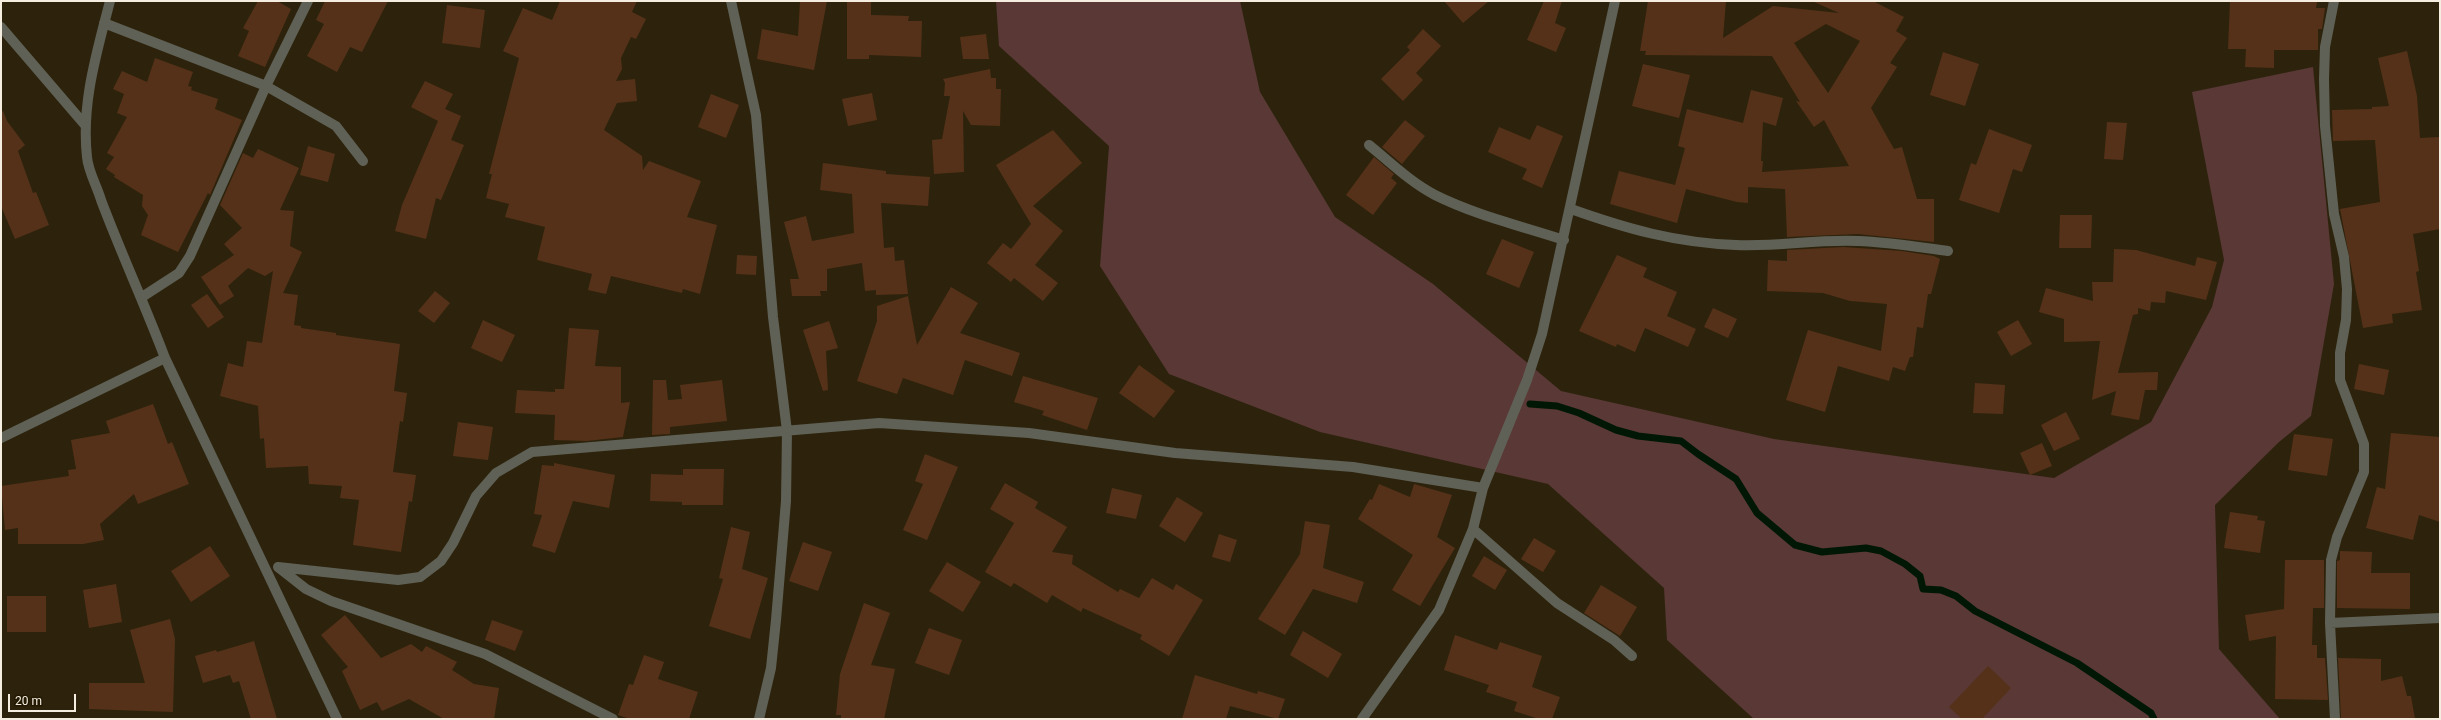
<!DOCTYPE html>
<html>
<head>
<meta charset="utf-8">
<style>
  body { margin:0 }
  #map { position:relative; width:2441px; height:720px; overflow:hidden; background:#2d230c; font-family:Roboto,sans-serif }
  canvas { display:block }
  .frame { position:absolute; inset:0; border:2px solid #f5eee0; pointer-events:none }
  .scale { position:absolute; left:8px; top:694px; width:68px; height:18px; box-sizing:border-box; border:2px solid #f5eee0; border-top:0; padding-left:5px; font-size:12px; line-height:14px; white-space:nowrap; color:#f5eee0; -webkit-text-stroke:3px #231903; paint-order:stroke }
</style>
</head>
<body>
<div id="map">
<canvas width="2441" height="720"></canvas>
<div class="frame"></div>
<div class="scale">20 m</div>
</div>
<script>
const ctx = document.querySelector('canvas').getContext('2d');
ctx.lineJoin = 'round';
function paint(path, color) {
  ctx.fillStyle = color;
  ctx.fill(path, 'evenodd');
}
function stroke(path, color, width, dash) {
  ctx.strokeStyle = color;
  ctx.lineWidth = width;
  ctx.lineCap = dash ? 'butt' : 'round';
  ctx.setLineDash(dash || []);
  ctx.stroke(path);
}
const green = new Path2D(`
  M 996,1 L 1240,1 L 1260,92 L 1335,217 L 1433,284 L 1561,391 L 1774,439 L 2054,478 L 2151,422 L 2212,307 L 2224,260 L 2192,92 L 2313,67 L 2334,284 L 2311,416 L 2279,442 L 2215,505 L 2219,649 L 2280,719 L 1754,719 L 1667,640 L 1664,588 L 1548,484 L 1320,432 L 1169,374 L 1100,266 L 1109,146 L 999,46 Z`);
const stream = new Path2D(`
  M 1530,404 L 1557,406 L 1579,413 L 1616,430 L 1638,436 L 1681,441 L 1698,454 L 1736,479 L 1757,513 L 1795,545 L 1822,552 L 1866,548 L 1881,551 L 1905,564 L 1920,576 L 1923,589 L 1941,590 L 1956,596 L 1975,611 L 2077,663 L 2151,713 L 2154,719`);
const building = new Path2D(`
  M 258,1 L 277,1 L 291,9 L 265,67 L 238,56 L 249,31 L 243,28 Z
  M 325,1 L 388,1 L 362,52 L 350,47 L 337,72 L 307,56 L 324,24 L 316,20 Z
  M 560,1 L 637,1 L 632,12 L 646,19 L 636,39 L 631,37 L 621,58 L 622,69 L 616,81 L 635,79 L 637,101 L 617,103 L 604,130 L 642,156 L 643,170 L 649,161 L 701,181 L 687,217 L 717,225 L 700,294 L 683,289 L 682,293 L 611,276 L 606,294 L 588,290 L 592,274 L 537,260 L 545,227 L 505,217 L 509,204 L 486,198 L 492,174 L 489,174 L 519,58 L 503,51 L 523,8 L 552,20 Z
  M 800,1 L 827,1 L 814,70 L 757,59 L 762,29 L 798,36 Z
  M 847,1 L 871,2 L 871,15 L 909,16 L 908,21 L 922,21 L 921,57 L 869,55 L 869,59 L 847,59 Z
  M 1444,1 L 1489,1 L 1463,23 Z
  M 1544,1 L 1562,1 L 1555,23 L 1566,28 L 1556,52 L 1527,40 Z
  M 1648,1 L 1726,1 L 1723,38 L 1773,6 L 1839,13 L 1812,1 L 1873,1 L 1904,17 L 1896,31 L 1907,38 L 1890,63 L 1897,67 L 1871,108 L 1894,149 L 1902,147 L 1917,199 L 1934,199 L 1934,242 L 1858,234 L 1787,237 L 1785,189 L 1748,187 L 1748,203 L 1737,202 L 1686,189 L 1677,223 L 1610,204 L 1619,171 L 1675,185 L 1685,148 L 1678,146 L 1687,109 L 1743,123 L 1751,90 L 1783,98 L 1776,126 L 1763,122 L 1761,161 L 1763,161 L 1762,172 L 1849,166 L 1824,120 L 1814,127 L 1796,101 L 1800,102 L 1772,56 L 1645,55 L 1646,51 L 1640,51 ZM 1826,24 L 1860,41 L 1828,93 L 1794,43 Z
  M 2230,1 L 2317,2 L 2316,8 L 2325,8 L 2322,29 L 2318,29 L 2318,50 L 2274,50 L 2274,68 L 2245,67 L 2246,49 L 2228,49 Z
  M 447,5 L 485,10 L 480,48 L 442,43 Z
  M 1423,29 L 1441,46 L 1416,73 L 1423,80 L 1403,101 L 1381,79 L 1410,50 L 1407,47 Z
  M 986,34 L 989,59 L 963,59 L 960,37 Z
  M 2407,51 L 2417,96 L 2420,138 L 2440,137 L 2440,229 L 2413,234 L 2419,271 L 2416,272 L 2422,310 L 2392,314 L 2393,323 L 2363,328 L 2340,209 L 2380,202 L 2375,140 L 2333,141 L 2332,110 L 2372,109 L 2372,107 L 2389,106 L 2378,58 Z
  M 1943,52 L 1979,64 L 1965,106 L 1930,95 Z
  M 155,58 L 193,72 L 188,86 L 192,87 L 191,90 L 218,99 L 215,109 L 242,120 L 210,195 L 208,193 L 178,252 L 141,235 L 148,215 L 142,206 L 143,195 L 114,177 L 115,175 L 106,169 L 114,157 L 107,153 L 127,117 L 117,113 L 124,94 L 113,89 L 122,71 L 147,82 Z
  M 1643,64 L 1690,75 L 1679,118 L 1632,106 Z
  M 990,69 L 991,78 L 996,78 L 996,89 L 1001,89 L 1000,126 L 971,125 L 963,111 L 964,172 L 934,174 L 932,140 L 942,139 L 950,96 L 944,96 L 945,83 L 943,79 Z
  M 425,81 L 453,94 L 445,109 L 461,116 L 451,140 L 464,145 L 441,200 L 436,198 L 426,239 L 395,231 L 402,205 L 438,121 L 411,107 Z
  M 872,93 L 877,120 L 848,126 L 842,99 Z
  M 711,94 L 739,105 L 726,138 L 698,127 Z
  M 3,111 L 7,121 L 25,145 L 18,151 L 33,193 L 36,192 L 49,225 L 15,239 L 1,206 L 1,112 Z
  M 1405,120 L 1425,136 L 1402,164 L 1382,147 Z
  M 2107,122 L 2127,123 L 2123,160 L 2104,159 Z
  M 1537,125 L 1563,136 L 1542,188 L 1522,179 L 1527,169 L 1488,152 L 1499,127 L 1530,140 Z
  M 1989,129 L 2032,145 L 2022,172 L 2013,169 L 1999,213 L 1959,200 L 1971,163 L 1976,165 Z
  M 1053,130 L 1082,163 L 1033,206 L 1063,231 L 1035,265 L 1058,283 L 1043,301 L 1014,278 L 1011,282 L 987,263 L 1003,243 L 1011,249 L 1031,224 L 996,165 Z
  M 308,146 L 335,154 L 328,182 L 300,175 Z
  M 258,149 L 299,168 L 280,210 L 294,211 L 290,246 L 302,252 L 283,293 L 298,295 L 294,325 L 301,326 L 301,328 L 336,333 L 336,335 L 400,344 L 394,391 L 407,393 L 403,422 L 400,421 L 393,472 L 416,475 L 412,502 L 409,501 L 401,552 L 353,545 L 359,500 L 340,498 L 342,486 L 309,484 L 308,466 L 266,468 L 264,438 L 260,439 L 258,406 L 220,396 L 228,363 L 243,367 L 247,341 L 262,343 L 273,271 L 265,276 L 248,268 L 228,286 L 234,296 L 220,305 L 201,277 L 234,255 L 224,244 L 242,228 L 220,205 L 243,153 L 253,158 Z
  M 1374,157 L 1394,174 L 1391,178 L 1397,183 L 1373,215 L 1346,195 Z
  M 823,163 L 886,171 L 886,174 L 930,177 L 928,206 L 881,203 L 884,248 L 894,247 L 895,261 L 904,260 L 908,294 L 876,295 L 876,290 L 865,291 L 862,263 L 827,269 L 827,291 L 820,291 L 821,296 L 792,296 L 790,279 L 799,279 L 784,222 L 806,216 L 812,241 L 854,233 L 852,194 L 820,190 Z
  M 2060,215 L 2092,215 L 2091,248 L 2059,248 Z
  M 1502,239 L 1534,252 L 1519,288 L 1486,274 Z
  M 1843,247 L 1902,251 L 1934,256 L 1940,259 L 1931,294 L 1928,294 L 1923,328 L 1917,327 L 1913,357 L 1910,357 L 1905,371 L 1893,367 L 1889,381 L 1838,366 L 1825,412 L 1786,400 L 1808,330 L 1881,351 L 1887,304 L 1850,301 L 1823,293 L 1767,291 L 1768,260 L 1787,261 L 1787,250 Z
  M 2114,249 L 2136,250 L 2195,266 L 2197,257 L 2217,262 L 2206,300 L 2166,291 L 2165,303 L 2151,302 L 2150,311 L 2138,308 L 2138,314 L 2133,315 L 2118,373 L 2158,372 L 2158,375 L 2157,390 L 2145,390 L 2139,420 L 2111,415 L 2116,391 L 2092,400 L 2100,341 L 2064,342 L 2064,319 L 2039,312 L 2046,288 L 2093,301 L 2092,282 L 2113,282 Z
  M 737,255 L 757,256 L 756,275 L 736,274 Z
  M 1617,255 L 1647,268 L 1643,277 L 1677,292 L 1667,316 L 1696,329 L 1688,347 L 1645,328 L 1635,352 L 1617,344 L 1616,347 L 1579,331 Z
  M 951,287 L 978,303 L 960,333 L 1020,353 L 1012,376 L 965,360 L 953,395 L 903,378 L 897,394 L 857,381 L 877,321 L 877,306 L 908,296 L 917,345 Z
  M 435,291 L 450,303 L 434,323 L 418,311 Z
  M 207,294 L 224,317 L 208,328 L 191,305 Z
  M 1713,308 L 1737,319 L 1728,338 L 1704,327 Z
  M 483,320 L 515,335 L 502,362 L 471,348 Z
  M 2018,320 L 2032,344 L 2011,356 L 1997,332 Z
  M 829,321 L 838,348 L 826,351 L 828,390 L 823,391 L 803,330 Z
  M 569,328 L 599,330 L 595,366 L 621,367 L 621,403 L 630,402 L 623,437 L 587,441 L 554,440 L 555,415 L 515,413 L 517,390 L 555,392 L 555,389 L 564,389 Z
  M 2359,364 L 2389,370 L 2384,395 L 2354,389 Z
  M 1139,365 L 1175,391 L 1154,418 L 1119,393 Z
  M 1023,376 L 1098,398 L 1087,430 L 1042,415 L 1044,411 L 1014,402 Z
  M 653,380 L 666,380 L 668,400 L 682,399 L 680,385 L 722,380 L 727,421 L 670,427 L 670,434 L 652,435 Z
  M 1975,383 L 2005,385 L 2003,414 L 1973,413 Z
  M 153,404 L 168,444 L 172,442 L 189,484 L 138,504 L 134,494 L 100,524 L 104,540 L 83,544 L 18,544 L 18,528 L 5,530 L 1,486 L 69,476 L 68,470 L 76,469 L 71,440 L 110,433 L 106,421 Z
  M 2066,412 L 2080,439 L 2054,451 L 2041,425 Z
  M 458,422 L 493,427 L 488,460 L 453,456 Z
  M 2391,433 L 2440,437 L 2440,522 L 2419,515 L 2413,540 L 2366,528 L 2377,487 L 2385,489 Z
  M 2294,434 L 2333,439 L 2327,476 L 2288,470 Z
  M 2042,443 L 2052,466 L 2030,475 L 2020,453 Z
  M 925,454 L 958,467 L 927,540 L 903,530 L 923,484 L 915,481 Z
  M 554,463 L 615,475 L 609,508 L 573,501 L 555,553 L 532,546 L 542,515 L 534,514 L 542,465 L 554,466 Z
  M 683,469 L 724,469 L 723,505 L 682,505 L 682,502 L 650,501 L 651,474 L 683,475 Z
  M 1005,483 L 1038,502 L 1035,508 L 1067,527 L 1052,552 L 1073,555 L 1072,564 L 1118,592 L 1120,589 L 1139,598 L 1152,578 L 1173,590 L 1176,584 L 1203,600 L 1169,656 L 1140,639 L 1142,635 L 1083,608 L 1081,612 L 1052,595 L 1047,603 L 1014,583 L 1011,587 L 985,572 L 1014,523 L 990,509 Z
  M 1379,484 L 1410,497 L 1414,484 L 1452,495 L 1437,537 L 1455,548 L 1420,606 L 1392,590 L 1413,555 L 1358,519 L 1370,499 L 1372,500 Z
  M 1112,488 L 1142,495 L 1136,519 L 1106,513 Z
  M 1177,497 L 1203,513 L 1185,542 L 1159,526 Z
  M 2230,512 L 2258,516 L 2257,520 L 2265,521 L 2260,553 L 2224,548 Z
  M 1305,521 L 1330,525 L 1323,568 L 1364,582 L 1357,603 L 1313,589 L 1285,635 L 1258,619 L 1300,554 Z
  M 731,527 L 750,532 L 742,569 L 768,578 L 750,639 L 709,626 L 723,579 L 719,578 Z
  M 1219,534 L 1237,540 L 1230,562 L 1212,557 Z
  M 1534,538 L 1556,551 L 1543,572 L 1521,559 Z
  M 803,542 L 832,552 L 818,591 L 789,581 Z
  M 210,546 L 230,576 L 191,602 L 171,571 Z
  M 2340,551 L 2372,552 L 2371,573 L 2410,573 L 2410,609 L 2337,608 L 2337,561 L 2340,560 Z
  M 1484,556 L 1507,570 L 1495,590 L 1472,576 Z
  M 2285,560 L 2324,560 L 2324,608 L 2313,608 L 2312,645 L 2317,645 L 2317,658 L 2325,658 L 2328,700 L 2275,699 L 2276,636 L 2249,641 L 2245,615 L 2284,609 Z
  M 947,562 L 981,582 L 963,612 L 929,591 Z
  M 116,584 L 122,622 L 89,628 L 83,590 Z
  M 1601,585 L 1637,607 L 1620,636 L 1584,613 Z
  M 7,596 L 46,596 L 46,632 L 7,632 Z
  M 864,603 L 890,613 L 871,665 L 895,669 L 884,719 L 841,719 L 841,715 L 836,715 L 840,674 Z
  M 345,615 L 381,658 L 411,644 L 422,652 L 426,646 L 457,662 L 452,670 L 474,684 L 499,688 L 494,719 L 444,719 L 409,699 L 382,711 L 377,702 L 360,710 L 342,671 L 348,667 L 321,635 Z
  M 170,619 L 175,639 L 173,712 L 89,709 L 89,683 L 145,683 L 130,630 Z
  M 492,620 L 523,631 L 515,651 L 485,640 Z
  M 929,628 L 962,640 L 949,675 L 915,663 Z
  M 1303,631 L 1342,654 L 1328,678 L 1290,655 Z
  M 1455,635 L 1497,650 L 1500,642 L 1542,656 L 1532,687 L 1560,697 L 1552,719 L 1539,719 L 1514,711 L 1517,702 L 1486,692 L 1489,685 L 1444,670 Z
  M 254,641 L 277,719 L 251,719 L 239,681 L 233,683 L 230,675 L 203,683 L 195,656 L 216,650 L 217,652 Z
  M 644,655 L 664,662 L 658,679 L 698,692 L 689,719 L 630,719 L 618,715 L 629,684 L 633,685 Z
  M 2338,658 L 2381,659 L 2381,681 L 2402,676 L 2407,696 L 2411,696 L 2415,719 L 2341,719 Z
  M 1988,666 L 2011,688 L 1982,719 L 1962,719 L 1949,707 Z
  M 1195,675 L 1257,694 L 1258,691 L 1285,699 L 1278,719 L 1230,706 L 1226,719 L 1182,719 Z`);
const minor = new Path2D(`
  M 110,1 C 97,52 81,103 87,157 C 88,171 97,186 101,200 C 121,253 145,305 165,358 L 337,719
  M 731,1 L 756,115 L 773,317 L 787,431 L 786,501 L 776,620 L 771,668 L 759,719
  M 2334,1 L 2325,47 L 2324,79 L 2325,126 L 2334,214 L 2344,257 L 2347,289 L 2346,320 L 2340,353 L 2340,380 L 2364,444 L 2364,472 L 2337,537 L 2331,560 L 2330,623 L 2335,719
  M 104,23 L 266,86 L 336,126 L 363,161
  M 1,27 L 85,125
  M 1369,145 C 1390,162 1410,182 1435,195 C 1475,215 1521,226 1564,240
  M 1571,209 C 1627,229 1677,243 1736,245 C 1777,247 1817,239 1858,241 C 1888,242 1918,247 1948,251
  M 142,297 L 179,273 L 190,256 L 266,86 L 308,1
  M 1,438 L 165,358
  M 1473,529 L 1557,603 L 1614,640 L 1632,656
  M 278,567 L 398,580 L 420,577 L 441,561 L 453,543 L 476,496 L 496,473 L 532,452 L 879,423 L 1029,433 L 1175,453 L 1353,467 L 1483,488
  M 278,567 L 306,589 L 331,601 L 485,654 L 613,719
  M 2330,623 L 2440,618
  M 1362,719 L 1439,610 L 1473,529 L 1483,488 L 1527,380 L 1542,334 L 1615,1`);
paint(green, '#593836');
stroke(stream, '#001705', 7);
paint(building, '#553119');
stroke(minor, '#5f6156', 10);
</script>
</body>
</html>
